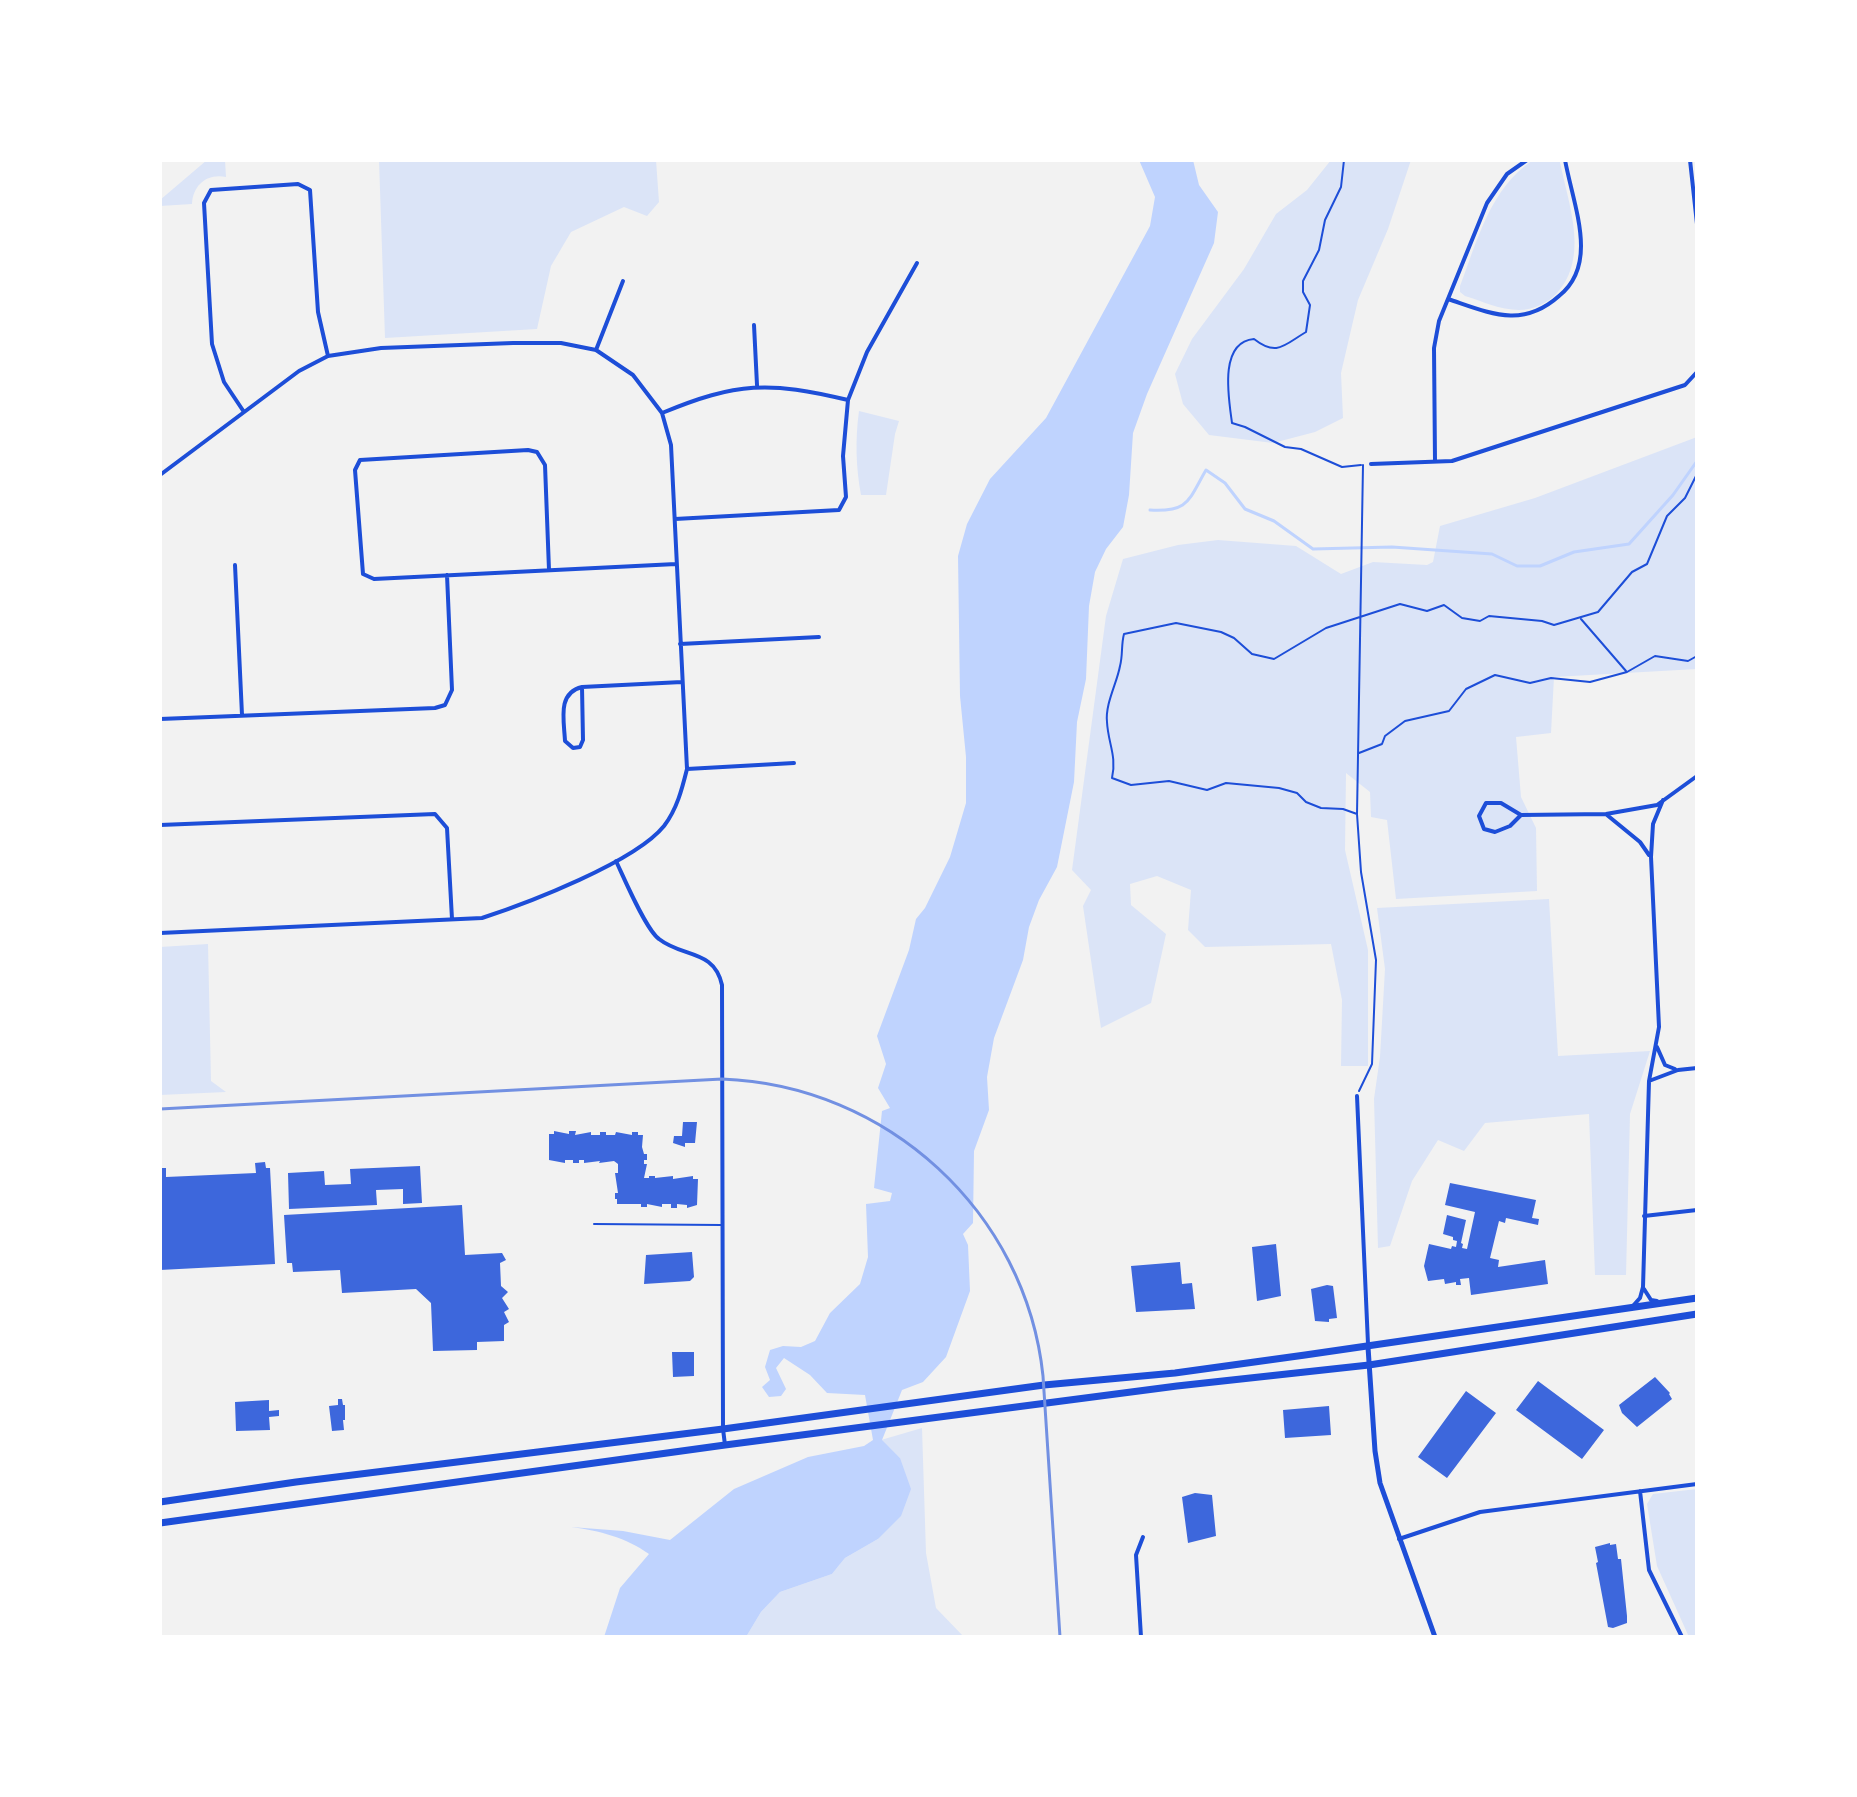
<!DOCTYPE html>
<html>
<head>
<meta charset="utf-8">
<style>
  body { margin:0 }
  #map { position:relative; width:1857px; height:1797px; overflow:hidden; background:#f2f2f2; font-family:"Space Grotesk",sans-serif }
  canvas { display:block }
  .frame { position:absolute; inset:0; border:162px solid #fff; pointer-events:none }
</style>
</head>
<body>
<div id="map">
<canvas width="1857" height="1797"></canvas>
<div class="frame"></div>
</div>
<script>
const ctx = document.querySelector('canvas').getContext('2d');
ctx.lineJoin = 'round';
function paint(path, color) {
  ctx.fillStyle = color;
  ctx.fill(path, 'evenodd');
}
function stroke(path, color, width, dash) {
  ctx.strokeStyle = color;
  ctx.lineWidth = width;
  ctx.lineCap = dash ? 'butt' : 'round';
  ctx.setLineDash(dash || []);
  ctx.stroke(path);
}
const green = new Path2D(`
  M 207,160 L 225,160 L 226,177 C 207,173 193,185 192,204 L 160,206 L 160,200 Z
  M 379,160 L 656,160 L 659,202 L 647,216 L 624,207 L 571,232 L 551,266 L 537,329 L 385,338 Z
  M 1331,160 L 1411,160 L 1388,229 L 1358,300 L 1341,373 L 1343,418 L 1315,432 L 1273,443 L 1209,435 L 1183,404 L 1175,374 L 1192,339 L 1244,269 L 1276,214 L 1307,190 Z
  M 1533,160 L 1560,162 C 1568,203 1590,257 1557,293 C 1548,303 1533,310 1519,310 C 1500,310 1482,301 1465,296 L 1460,292 L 1460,286 C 1478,239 1490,189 1533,160 Z
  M 859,411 L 899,421 L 895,434 L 886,495 L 861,495 C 856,468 855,440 859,411 Z
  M 1697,437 L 1697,669 L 1554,677 L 1551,733 L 1516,737 L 1521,797 L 1536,828 L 1537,891 L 1396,899 L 1387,820 L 1371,817 L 1370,792 L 1346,773 L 1345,850 L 1368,950 L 1368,1066 L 1341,1066 L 1342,1000 L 1331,944 L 1205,947 L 1188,930 L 1191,890 L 1157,876 L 1130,884 L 1131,905 L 1166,934 L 1151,1003 L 1101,1028 L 1083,906 L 1091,890 L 1072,870 L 1106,616 L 1123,559 L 1178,545 L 1218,540 L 1296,546 L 1341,574 L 1373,562 L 1427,565 L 1433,562 L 1440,526 L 1535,498 Z
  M 1549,899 L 1558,1056 L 1650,1051 L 1630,1114 L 1626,1275 L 1595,1275 L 1589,1114 L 1485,1123 L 1464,1151 L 1438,1140 L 1412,1181 L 1390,1246 L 1378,1248 L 1374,1099 L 1380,1057 L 1385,969 L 1377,908 Z
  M 208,944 L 211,1081 L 226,1092 L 160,1095 L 160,947 Z
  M 922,1428 L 926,1553 L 936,1608 L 964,1637 L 746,1637 L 761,1612 L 780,1592 L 832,1574 L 845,1558 L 878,1539 L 900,1458 L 881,1440 Z
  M 1697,1489 L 1697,1637 L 1689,1637 L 1657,1566 L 1647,1504 L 1653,1494 Z`);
const water = new Path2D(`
  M 1139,160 L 1193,160 L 1199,185 L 1218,212 L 1214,243 L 1147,394 L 1133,433 L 1129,495 L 1123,527 L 1106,549 L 1095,572 L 1089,606 L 1086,679 L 1077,722 L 1074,782 L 1057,867 L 1039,900 L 1029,927 L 1023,960 L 994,1038 L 987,1077 L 989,1110 L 974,1151 L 973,1223 L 963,1234 L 968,1245 L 970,1291 L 946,1357 L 923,1382 L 902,1390 L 882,1440 L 900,1458 L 911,1489 L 901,1516 L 878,1539 L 845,1558 L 832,1574 L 780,1592 L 761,1612 L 746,1637 L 604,1637 L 620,1588 L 649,1554 C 625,1537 600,1531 571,1527 L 623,1531 L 670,1540 L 734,1489 L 808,1457 L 864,1446 L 873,1440 L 865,1395 L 827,1393 L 810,1375 L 784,1358 L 776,1368 L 786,1389 L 781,1396 L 769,1397 L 762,1387 L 770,1380 L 765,1367 L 770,1350 L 783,1346 L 801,1347 L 815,1341 L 830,1313 L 860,1284 L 868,1257 L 866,1204 L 890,1201 L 892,1193 L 874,1188 L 882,1111 L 890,1108 L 878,1088 L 886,1064 L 877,1036 L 909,950 L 916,919 L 925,908 L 950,857 L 966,803 L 966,757 L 960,696 L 958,556 L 967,524 L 990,479 L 1046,418 L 1150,226 L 1155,197 Z`);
const stream = new Path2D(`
  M 1150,510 C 1189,512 1188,501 1206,470 L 1225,483 L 1245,509 L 1274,521 L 1313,549 L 1392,547 L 1492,554 L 1517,566 L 1540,566 L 1574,552 L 1629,544 L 1673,495 L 1697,461`);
const building = new Path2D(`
  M 683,1122 L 697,1122 L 695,1143 L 685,1143 L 685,1147 L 673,1143 L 674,1136 L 682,1136 Z
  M 554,1131 L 569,1134 L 569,1131 L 576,1131 L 575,1135 L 591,1132 L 591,1135 L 600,1135 L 600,1132 L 606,1132 L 606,1135 L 615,1135 L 616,1132 L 632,1135 L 632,1132 L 638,1132 L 638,1135 L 643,1135 L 642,1147 L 644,1154 L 647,1154 L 647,1160 L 644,1160 L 644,1164 L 647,1164 L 644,1178 L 649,1178 L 649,1176 L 655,1176 L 655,1178 L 673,1176 L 673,1179 L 693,1176 L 693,1179 L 698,1179 L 697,1205 L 687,1208 L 687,1205 L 677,1204 L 677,1208 L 671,1208 L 671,1204 L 662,1204 L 662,1207 L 647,1204 L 647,1207 L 641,1207 L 641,1204 L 617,1204 L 617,1199 L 615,1199 L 615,1193 L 618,1193 L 615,1173 L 618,1173 L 618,1164 L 614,1161 L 599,1163 L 600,1161 L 584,1163 L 584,1160 L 579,1160 L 579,1163 L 573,1163 L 573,1160 L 565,1160 L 565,1163 L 549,1160 L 549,1134 L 554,1134 Z
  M 265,1162 L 266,1168 L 270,1168 L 275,1264 L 160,1270 L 160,1168 L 166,1168 L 166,1177 L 256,1173 L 255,1163 Z
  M 420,1166 L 422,1203 L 403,1204 L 403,1189 L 376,1190 L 377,1205 L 289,1209 L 288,1173 L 324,1171 L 325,1185 L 351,1184 L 350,1169 Z
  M 1450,1183 L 1536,1200 L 1532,1218 L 1539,1219 L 1538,1225 L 1506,1218 L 1505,1223 L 1499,1221 L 1490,1258 L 1499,1260 L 1498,1267 L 1545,1260 L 1548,1284 L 1471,1295 L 1469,1278 L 1460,1279 L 1461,1285 L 1456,1285 L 1456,1282 L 1445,1284 L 1444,1279 L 1428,1281 L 1424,1266 L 1429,1244 L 1451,1249 L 1452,1246 L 1456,1247 L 1457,1241 L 1453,1240 L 1453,1237 L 1443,1234 L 1447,1215 L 1466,1220 L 1461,1243 L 1463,1244 L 1462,1248 L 1467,1249 L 1475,1212 L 1445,1205 Z
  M 462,1205 L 465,1255 L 502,1253 L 506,1260 L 500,1263 L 501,1286 L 508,1292 L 502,1298 L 509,1309 L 504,1312 L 509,1322 L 504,1325 L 504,1341 L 477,1342 L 477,1350 L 433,1351 L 431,1303 L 416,1289 L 342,1293 L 340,1270 L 293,1272 L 292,1263 L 287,1263 L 284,1215 Z
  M 1276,1244 L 1281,1296 L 1257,1301 L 1252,1247 Z
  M 692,1252 L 694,1277 L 690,1281 L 644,1284 L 646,1255 Z
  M 1180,1262 L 1182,1284 L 1192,1283 L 1195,1309 L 1136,1312 L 1131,1266 Z
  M 1327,1285 L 1333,1286 L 1337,1318 L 1329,1319 L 1329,1322 L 1315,1321 L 1311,1289 Z
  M 672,1352 L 694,1352 L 694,1376 L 673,1377 Z
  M 1655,1377 L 1670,1393 L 1669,1394 L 1672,1399 L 1637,1427 L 1622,1413 L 1619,1405 Z
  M 1538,1381 L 1604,1430 L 1582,1459 L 1516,1410 Z
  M 1466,1391 L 1496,1413 L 1447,1478 L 1418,1457 Z
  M 338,1399 L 342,1399 L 343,1405 L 345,1405 L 345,1420 L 343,1420 L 344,1430 L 332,1431 L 329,1406 L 338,1405 Z
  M 269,1400 L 269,1411 L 279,1410 L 279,1416 L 269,1417 L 270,1430 L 236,1431 L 235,1402 Z
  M 1329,1406 L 1331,1435 L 1285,1438 L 1283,1410 Z
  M 1195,1493 L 1212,1495 L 1216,1536 L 1188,1543 L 1182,1497 Z
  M 1610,1543 L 1610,1545 L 1616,1544 L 1618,1559 L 1621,1559 L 1627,1616 L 1627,1623 L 1613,1628 L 1608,1627 L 1596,1563 L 1598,1562 L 1595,1547 Z`);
const path = new Path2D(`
  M 1344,160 L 1341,187 L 1325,220 L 1319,250 L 1303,281 L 1303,292 L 1310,305 L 1306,332 C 1284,345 1277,357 1254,339 C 1218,342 1229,400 1232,423 L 1245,427 L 1285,447 L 1301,449 L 1342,467 L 1361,465
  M 1581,619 L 1626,671
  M 1359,753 L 1382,744 L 1385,736 L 1405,721 L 1449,711 L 1466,689 L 1495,675 L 1530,683 L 1551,678 L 1590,682 L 1627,672 L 1655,656 L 1688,661 L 1697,656
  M 1357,814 L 1343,809 L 1321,808 L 1306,802 L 1297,793 L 1279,788 L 1226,783 L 1207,790 L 1169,781 L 1131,785 L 1112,778 C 1117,756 1108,743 1107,722 C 1105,704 1117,683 1120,666 C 1123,655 1121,645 1124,634 L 1176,623 L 1221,632 L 1234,638 L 1252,654 L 1274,659 L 1326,628 L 1400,604 L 1427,611 L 1444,605 L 1462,618 L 1480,621 L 1489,616 L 1542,621 L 1554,625 L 1598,612 L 1632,572 L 1647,564 L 1667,516 L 1685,498 L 1697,474
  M 1359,1091 L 1372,1064 L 1376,960 L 1361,872 L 1357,814 L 1363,465`);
const service = new Path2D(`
  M 594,1224 L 721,1225`);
const minor = new Path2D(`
  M 1690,160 L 1697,224
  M 1448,299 C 1490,313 1522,329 1559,296 C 1574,284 1581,266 1581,246 C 1581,219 1570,187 1565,160
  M 754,325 L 757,385
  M 596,350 L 623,281
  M 244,412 L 224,382 L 212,344 L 204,203 L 211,190 L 298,184 L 310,190 L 318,312 L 328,356
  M 662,413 C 737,382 769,381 848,400
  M 1435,461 L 1434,348 L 1439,321 L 1487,203 L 1507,174 L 1527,160
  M 1371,464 L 1452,461 L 1685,385 L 1697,372
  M 160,475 L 299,371 L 328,356 L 381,348 L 513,343 L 561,343 L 596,350 L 633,375 L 662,413 L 671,445 L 687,769 C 682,789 677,809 664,826 C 635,862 528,903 482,918 L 160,933
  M 675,519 L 839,510 L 846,497 L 843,456 L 848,400 L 867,352 L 917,263
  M 235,565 L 242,715
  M 549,570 L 545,465 L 537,452 L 528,450 L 360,460 L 355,470 L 363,574 L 374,579 L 676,564
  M 680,644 L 819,637
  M 582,687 L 583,740 L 580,747 L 573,748 L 565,741 C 564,720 557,693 582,687 L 682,682
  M 160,719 L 435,708 L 445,705 L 452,690 L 447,575
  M 687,769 L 794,763
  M 1521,815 L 1510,826 L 1495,832 L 1484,829 L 1479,816 L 1486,803 L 1501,803 L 1521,815 L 1606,814 L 1657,805 L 1697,776
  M 1607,815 L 1640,842 L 1649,855
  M 160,825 L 435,814 L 447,828 L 452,919
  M 616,861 C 624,878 646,930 659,939 C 683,958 714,949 722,985 L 723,1429 L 725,1445
  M 1657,1047 L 1665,1065 L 1675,1069
  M 1649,1081 L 1678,1070 L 1697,1068
  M 1357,1096 L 1368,1344
  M 1644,1216 L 1697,1210
  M 1644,1289 L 1651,1300 L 1657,1301
  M 1632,1307 L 1640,1298 L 1643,1287 L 1649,1081 L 1659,1027 L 1651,857 L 1653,824 L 1663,800
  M 1640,1491 L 1649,1570 L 1682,1637
  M 1399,1539 L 1480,1512 L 1697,1484
  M 1141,1637 L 1136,1555 L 1143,1537`);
const tertiary = new Path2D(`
  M 1368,1347 L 1375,1451 L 1380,1483 L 1435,1637`);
const primary = new Path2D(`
  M 160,1502 L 296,1482 L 723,1429 L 1044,1385 L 1175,1373 L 1305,1355 L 1697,1298
  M 160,1523 L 725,1445 L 1177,1386 L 1369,1365 L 1697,1314`);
const rail = new Path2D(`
  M 160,1109 L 722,1079 C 887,1085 1026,1212 1043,1376 L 1060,1637`);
paint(green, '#dbe4f7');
paint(water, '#bfd3fe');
stroke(stream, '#bfd3fe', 3);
paint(building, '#3d67dc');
stroke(path, '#1d4ed8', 2);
stroke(service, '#1d4ed8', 2);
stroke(minor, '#1d4ed8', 4);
stroke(tertiary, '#1d4ed8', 5);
stroke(primary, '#1d4ed8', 7);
stroke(rail, '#7290e2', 3);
</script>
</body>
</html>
